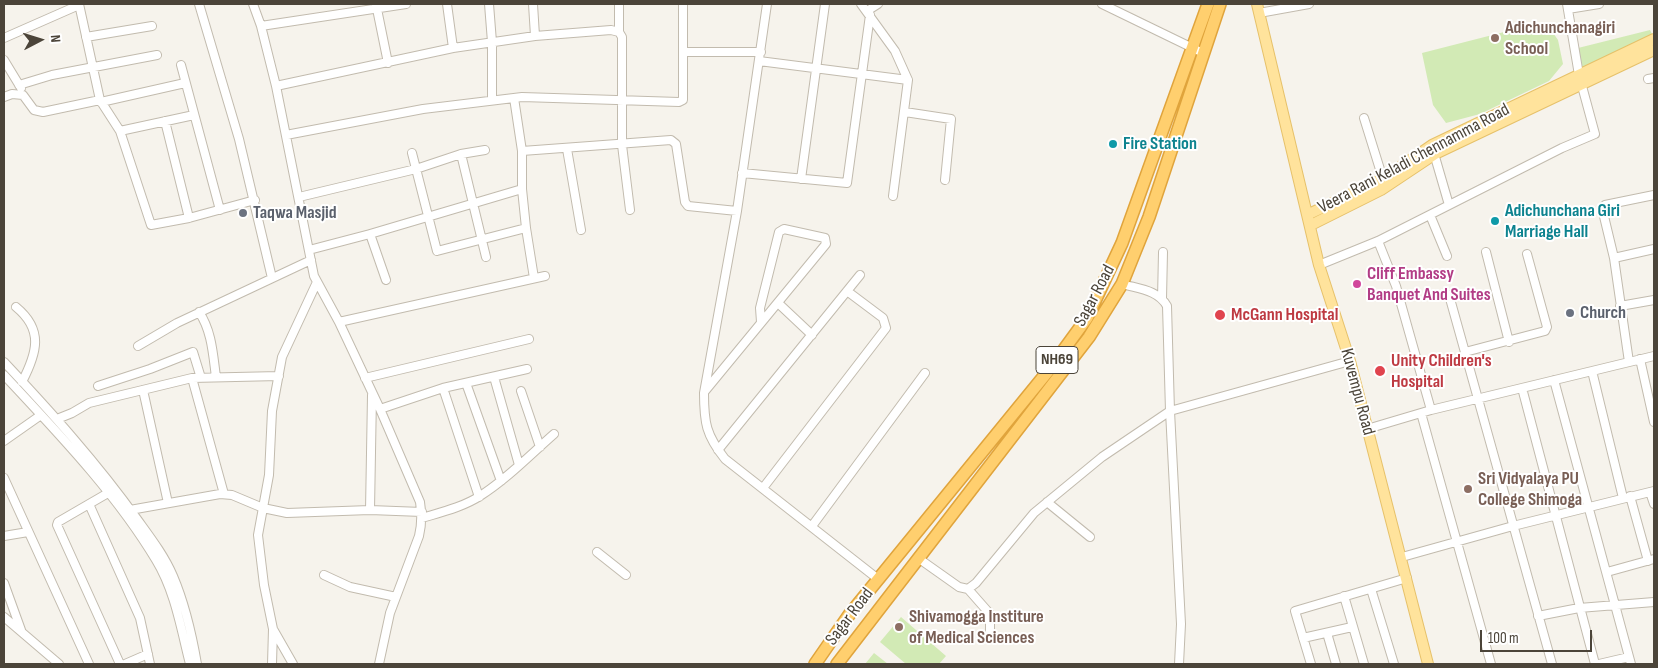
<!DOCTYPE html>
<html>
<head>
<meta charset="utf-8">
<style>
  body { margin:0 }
  #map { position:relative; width:1658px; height:668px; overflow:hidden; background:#f6f3ec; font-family:"Sofia Sans Condensed",sans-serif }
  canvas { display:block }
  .frame { position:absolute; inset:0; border:5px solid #4b4439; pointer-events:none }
  .north { position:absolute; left:15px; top:15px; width:50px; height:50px; -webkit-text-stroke:4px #fff; paint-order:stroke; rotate:85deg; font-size:14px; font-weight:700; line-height:20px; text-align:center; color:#4b4439 }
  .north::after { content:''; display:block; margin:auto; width:18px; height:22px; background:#4b4439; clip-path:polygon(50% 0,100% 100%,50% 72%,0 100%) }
  .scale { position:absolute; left:1480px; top:630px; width:112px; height:22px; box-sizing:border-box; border:2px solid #4b4439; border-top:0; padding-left:6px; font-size:15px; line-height:18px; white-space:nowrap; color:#4b4439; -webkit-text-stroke:4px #fff; paint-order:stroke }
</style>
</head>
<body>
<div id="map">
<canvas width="1658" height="668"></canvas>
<div class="frame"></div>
<div class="north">N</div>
<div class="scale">100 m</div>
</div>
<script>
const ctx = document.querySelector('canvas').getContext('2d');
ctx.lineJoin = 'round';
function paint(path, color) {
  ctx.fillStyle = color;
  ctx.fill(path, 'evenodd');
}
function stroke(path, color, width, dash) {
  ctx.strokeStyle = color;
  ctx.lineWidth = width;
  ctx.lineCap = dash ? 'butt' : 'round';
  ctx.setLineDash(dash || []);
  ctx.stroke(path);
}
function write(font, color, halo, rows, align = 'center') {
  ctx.font = font + ' "Sofia Sans Condensed",sans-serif';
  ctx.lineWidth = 4;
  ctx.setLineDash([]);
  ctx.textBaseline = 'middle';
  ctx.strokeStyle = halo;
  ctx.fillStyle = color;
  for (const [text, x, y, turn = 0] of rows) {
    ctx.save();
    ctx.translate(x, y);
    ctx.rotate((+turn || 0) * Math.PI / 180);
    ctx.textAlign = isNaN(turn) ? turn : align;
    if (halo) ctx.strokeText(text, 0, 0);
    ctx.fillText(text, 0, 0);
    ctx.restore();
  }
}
const green = new Path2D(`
  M 1549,27 L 1558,40 L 1563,64 L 1549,81 L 1480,114 L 1446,123 L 1433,105 L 1422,53 L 1508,31 Z
  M 1650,30 L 1652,34 L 1582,69 L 1578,48 Z
  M 901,617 L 946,656 L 939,664 L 906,664 L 880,642 Z
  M 874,653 L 888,664 L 865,664 Z`);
const minor = new Path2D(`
  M 79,4 L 100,100 L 120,131 L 151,225 L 189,218 L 255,200
  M 199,4 L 239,139 L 272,278
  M 253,4 L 261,26 L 276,86 L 314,276 L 339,322 L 380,409 L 420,502 C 422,515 422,524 419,536 L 390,613 L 379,664
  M 376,4 L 388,63
  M 447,4 L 453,48
  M 489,4 L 492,42 L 492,100
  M 533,4 L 535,36
  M 619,4 L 619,32 L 622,37 L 622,145 L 630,210
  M 767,4 L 737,211 L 704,393 C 704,423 706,435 725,459 L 878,579
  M 861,4 L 895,51 L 908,80 L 893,196
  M 1102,4 L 1203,53
  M 1568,9 L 1599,4
  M 867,11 L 878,4
  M 1259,13 L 1309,4
  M 261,26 L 406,4
  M 86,37 L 152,26
  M 4,38 L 79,5
  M 683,52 L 761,52
  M 4,60 L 21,88
  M 759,61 L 908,80
  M 181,65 L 220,210
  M 1648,79 L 1654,78
  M 19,85 L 52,75 L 157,55
  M 276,86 L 453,48 L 535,36 L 611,30 L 619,32
  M 4,97 L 12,94 L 23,95 L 34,110 L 43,112 L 100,100
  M 514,98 L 522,151 L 522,189 L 526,228 L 534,278
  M 101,102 L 185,83
  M 905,112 L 951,119 L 945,180
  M 1364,118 L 1383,179
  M 165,121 L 189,218
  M 120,131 L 194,115
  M 286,135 L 423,109 L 522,97 L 679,102 L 683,100 L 683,4
  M 567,149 L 581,230
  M 1433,150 L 1449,205
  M 522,151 L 671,140 L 676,144 L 685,202 L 688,206 L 737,211
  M 412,153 L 437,251 L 526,228
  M 461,154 L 486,257
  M 742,173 L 847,183 L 870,15
  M 801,179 L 825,4
  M 299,197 L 416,169 L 461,154 L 485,150
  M 1430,215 L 1447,256
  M 370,234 L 386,280
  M 1378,241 L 1396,286 L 1431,410
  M 309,250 L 370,234 L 522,189
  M 1486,252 L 1509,342
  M 1614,258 L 1654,249
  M 1319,265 L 1378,241 L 1562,148 L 1595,134 L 1579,75 L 1567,4
  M 1449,295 L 1552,664
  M 1162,299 L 1163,252
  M 778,303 L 812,335
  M 1620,306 L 1654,300
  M 16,307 C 44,330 37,353 22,382
  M 199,312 C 212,331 213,355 216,377
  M 339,322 L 545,276
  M 138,346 L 177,323 L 311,260
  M 1465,352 L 1545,331 L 1547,327 L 1527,254
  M 1640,359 L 1654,422
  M 4,362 C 51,412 97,463 137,519 C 150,537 164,555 173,576 C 185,604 192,635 197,664
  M 1629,362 L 1614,258 L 1602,208 L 1605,205 L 1654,195
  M 1592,371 L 1623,498
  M 4,375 C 57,432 116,493 156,560 C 175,591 181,629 190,664
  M 494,377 L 519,465
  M 192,378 L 224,494
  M 365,378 L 529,339
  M 1554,380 L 1631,664
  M 466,383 L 501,481
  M 98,386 L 150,369 L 193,352 L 201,378
  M 443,388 L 479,497
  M 1522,388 L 1595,664
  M 143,390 L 168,503
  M 521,391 L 540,447
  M 705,391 L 826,244 L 825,238 L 784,229 L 779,232 L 760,308 L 761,322
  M 380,409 L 443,388 L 527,369
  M 1421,413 L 1491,664
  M 57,419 L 72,413 L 89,403 L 192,378 L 279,376
  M 1367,429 L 1431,410 L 1654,356
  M 4,441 L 41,415
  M 718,450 L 860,275
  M 4,478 L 89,664
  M 763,488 L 886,328 L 883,318 L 847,291
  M 1650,492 L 1654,504
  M 108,493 L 58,522 L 57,525 L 120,664
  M 1630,496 L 1648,561
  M 1047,502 L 1090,537
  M 89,504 L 140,618 L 150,664
  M 130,510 L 220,494 L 232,495 L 263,508 L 287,513 L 370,510 L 422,512
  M 370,510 L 372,395
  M 422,518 C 442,512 463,507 480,496 C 507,479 530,455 554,434
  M 812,526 L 925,373
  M 4,536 L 28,532
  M 597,552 L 626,575
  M 1402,557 L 1513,526 L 1654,491
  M 918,558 L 959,587 L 968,589 L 976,583 L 1034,513 L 1102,457 L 1170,411 L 1167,306 C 1158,290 1139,289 1122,284
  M 1607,572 L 1654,559
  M 324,575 L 350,587 L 396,597
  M 4,583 L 21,630
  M 968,589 L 990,614 L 990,632
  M 1371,589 L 1394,664
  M 1344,596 L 1364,664
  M 1538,616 L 1579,608 L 1654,602
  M 4,617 L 59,664
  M 1327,633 L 1336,664
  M 1303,638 L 1352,627
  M 125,664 L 148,654
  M 272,664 L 273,629
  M 293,664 L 273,629 L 264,585 L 258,535 L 269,475 L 272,411 L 282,357 L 317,282
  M 1179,664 L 1181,624 L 1170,411 L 1350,361
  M 1311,664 L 1295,611 L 1407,578
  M 1599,664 L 1629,657`);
const major = new Path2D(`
  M 1257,4 L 1319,265 L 1350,361 L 1428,664
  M 1309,214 L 1383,179 L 1432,145 L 1654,39
  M 1311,225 L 1381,190 L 1435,154 L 1654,50`);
const highway = new Path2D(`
  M 815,664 L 849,615 L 1049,370 L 1087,318 L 1122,243 L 1208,4
  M 837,664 L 1089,337 L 1122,284 L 1149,217 L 1220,4`);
const markers = [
  [1495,38,5,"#8d6e63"],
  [1113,144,5,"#0f9aa8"],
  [243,213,5,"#6b7280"],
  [1495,221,5,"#0f9aa8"],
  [1357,284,5,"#d1479c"],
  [1570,313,5,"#6b7280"],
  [1220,315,6,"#e0444e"],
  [1380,371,6,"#e0444e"],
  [1468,489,5,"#8d6e63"],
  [899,627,5,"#8d6e63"]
];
const shields = [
  [1057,360,42]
];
const shieldNames = [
  ["NH69",1057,360]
];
const educationNames = [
  ["Adichunchanagiri",1505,28],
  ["School",1505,49],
  ["Sri Vidyalaya PU",1478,479],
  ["College Shimoga",1478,500],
  ["Shivamogga Institure",909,617],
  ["of Medical Sciences",909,638]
];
const cultureNames = [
  ["Fire Station",1123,144],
  ["Adichunchana Giri",1505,211],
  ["Marriage Hall",1505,232]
];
const streetNames = [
  ["Veera Rani Keladi Chennamma Road",1414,159,-28],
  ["Sagar Road",1095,296,-62],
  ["Kuvempu Road",1357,392,75],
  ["Sagar Road",850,617,-53]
];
const worshipNames = [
  ["Taqwa Masjid",253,213],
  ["Church",1580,313]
];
const hotelNames = [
  ["Cliff Embassy",1367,274],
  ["Banquet And Suites",1367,295]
];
const healthNames = [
  ["McGann Hospital",1231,315],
  ["Unity Children's",1391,361],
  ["Hospital",1391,382]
];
paint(green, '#d2eab5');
stroke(minor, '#c2bbae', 10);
stroke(major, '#e6c16a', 12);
stroke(highway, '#e0a43c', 14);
stroke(minor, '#fff', 8);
stroke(major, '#ffe39c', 10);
stroke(highway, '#ffcf6e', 11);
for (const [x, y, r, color] of markers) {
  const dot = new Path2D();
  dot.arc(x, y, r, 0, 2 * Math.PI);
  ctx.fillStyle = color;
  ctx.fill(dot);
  stroke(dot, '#fff', 2);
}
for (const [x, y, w] of shields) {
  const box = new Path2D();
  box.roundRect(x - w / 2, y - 13.5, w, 27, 4);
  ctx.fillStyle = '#fff';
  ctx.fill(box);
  stroke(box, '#4b4439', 1);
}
write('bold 16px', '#4b4439', null, shieldNames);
write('bold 18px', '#785e54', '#fff', educationNames, 'left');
write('bold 18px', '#0d838f', '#fff', cultureNames, 'left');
write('18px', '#4b4439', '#fff', streetNames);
write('bold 18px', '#5b616d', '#fff', worshipNames, 'left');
write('bold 18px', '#b23c85', '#fff', hotelNames, 'left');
write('bold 18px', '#be3a42', '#fff', healthNames, 'left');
</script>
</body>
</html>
